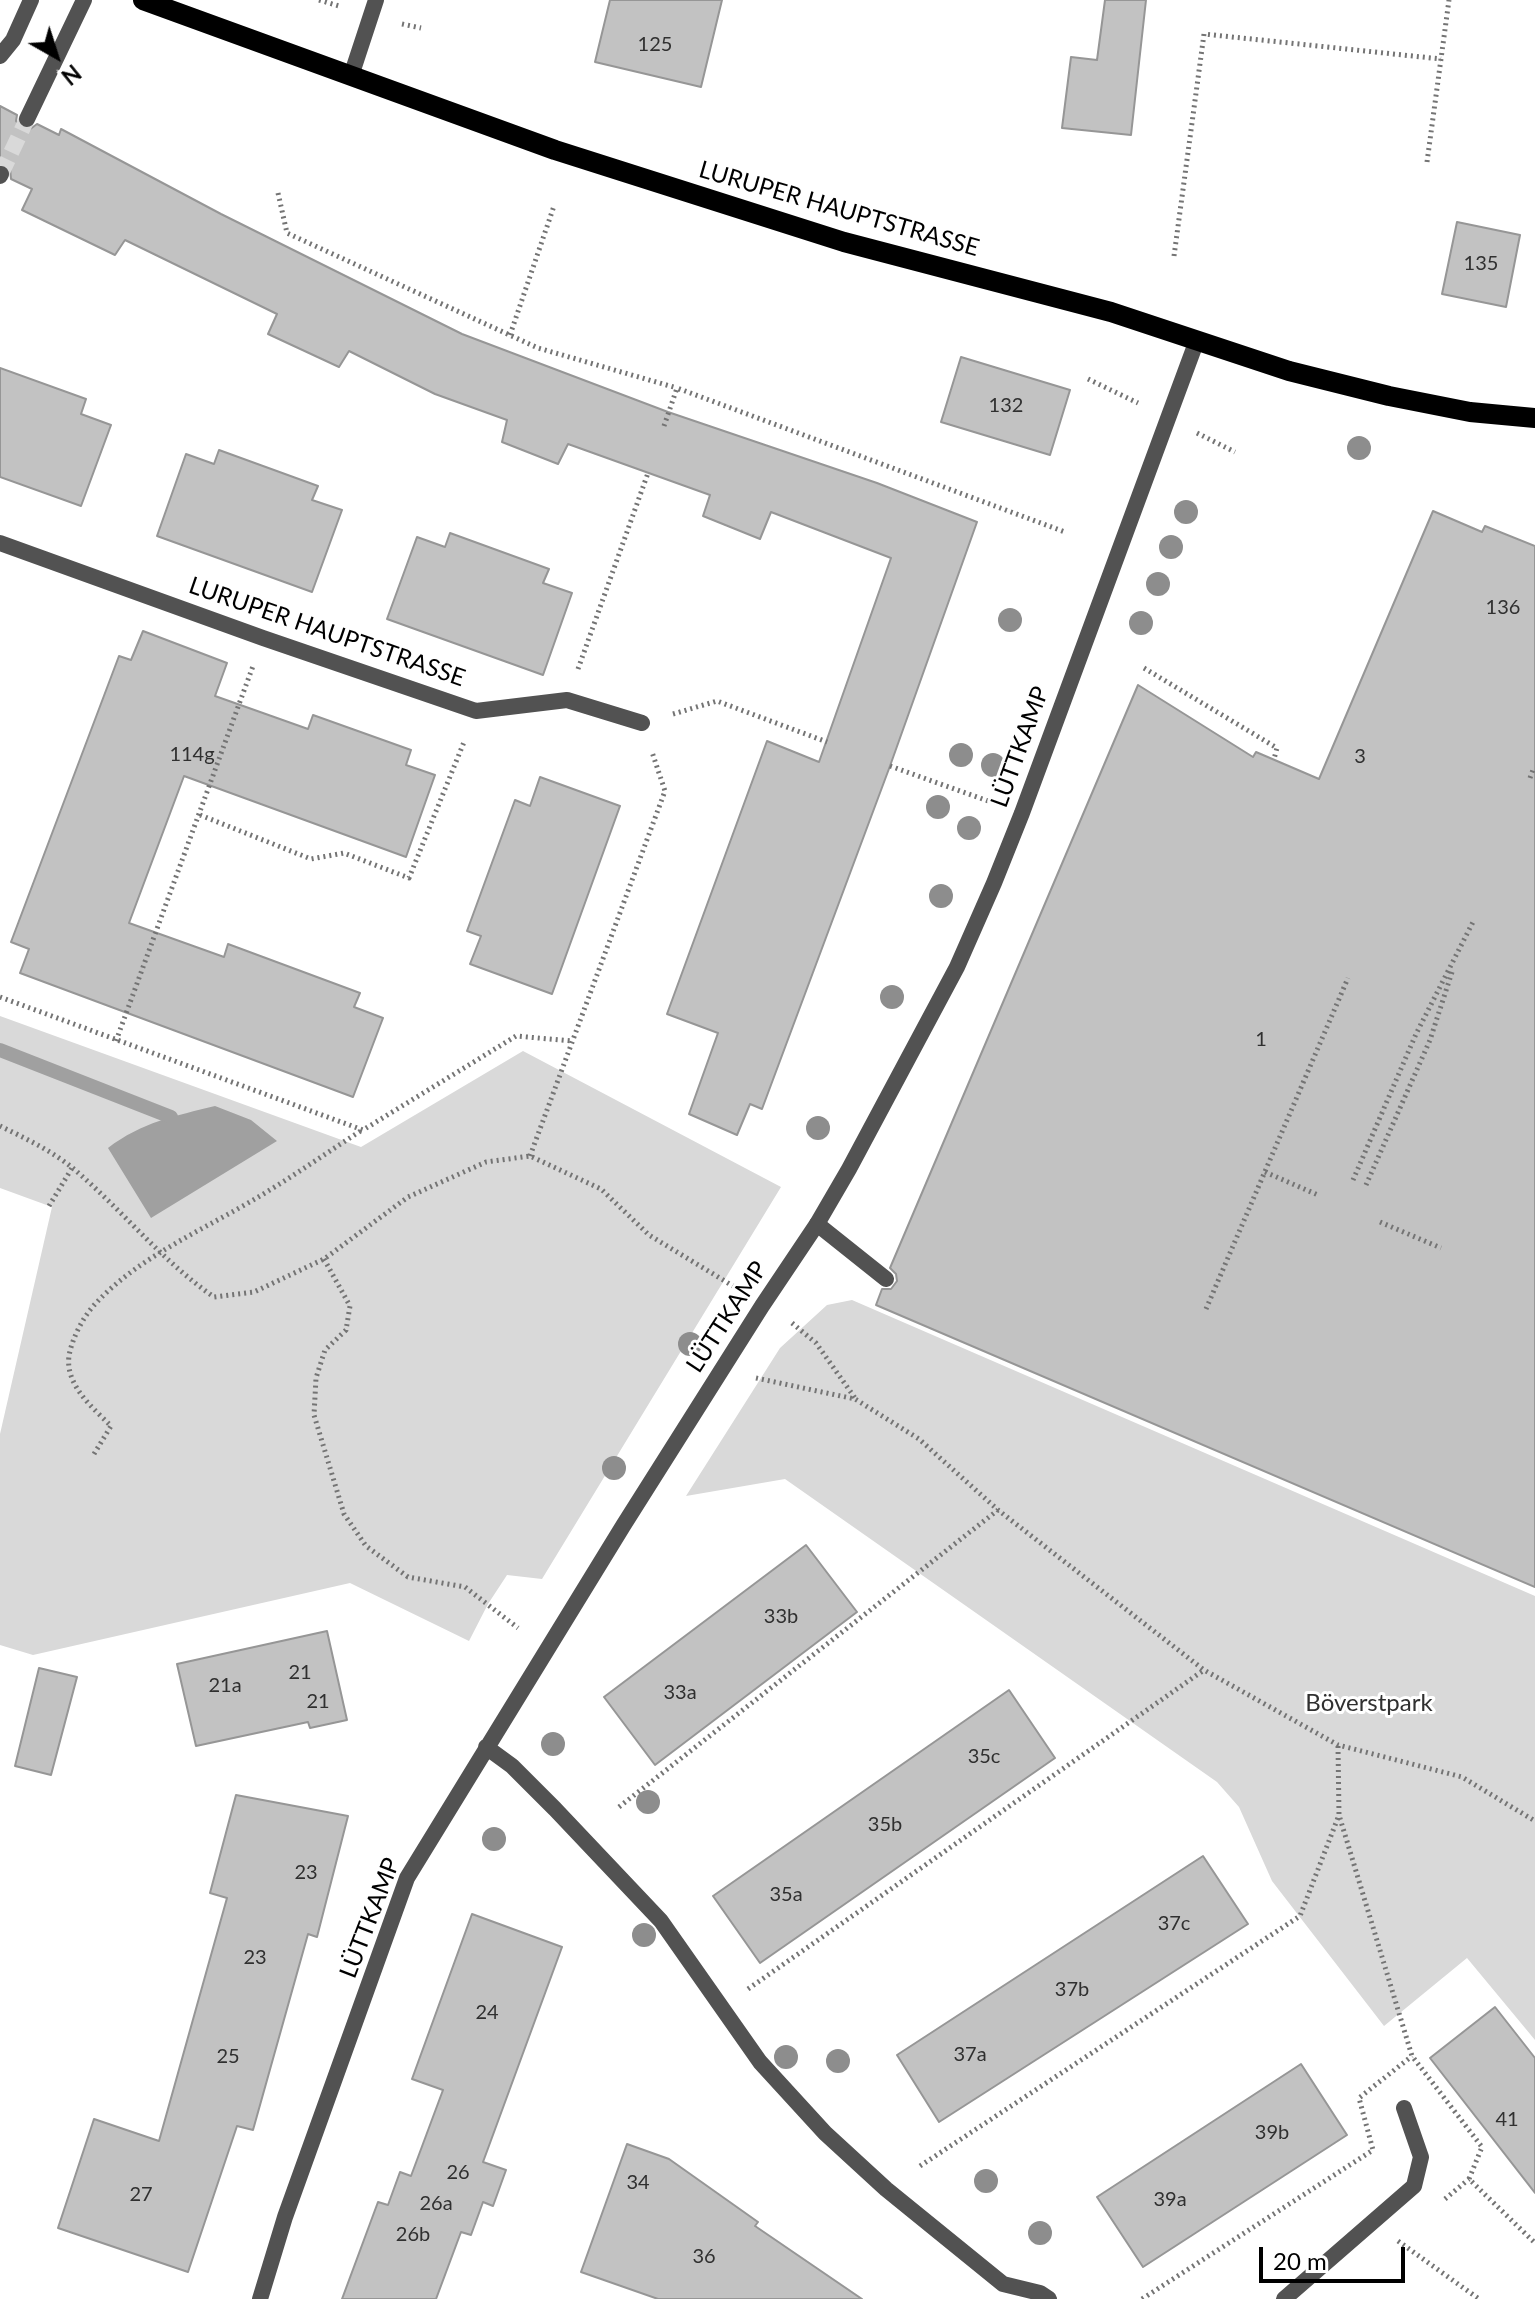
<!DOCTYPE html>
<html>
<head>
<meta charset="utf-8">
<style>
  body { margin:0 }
  #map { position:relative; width:1535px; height:2299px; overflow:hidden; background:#fff; font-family:Lato,sans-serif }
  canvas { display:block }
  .north { position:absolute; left:16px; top:16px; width:80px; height:80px; -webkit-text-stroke:6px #fff; paint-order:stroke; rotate:141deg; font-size:22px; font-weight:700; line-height:32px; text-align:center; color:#000 }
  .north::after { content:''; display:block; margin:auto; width:28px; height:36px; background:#000; clip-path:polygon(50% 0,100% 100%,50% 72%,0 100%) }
  .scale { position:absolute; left:1259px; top:2247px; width:146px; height:36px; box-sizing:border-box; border:4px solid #000; border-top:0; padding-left:10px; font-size:24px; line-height:28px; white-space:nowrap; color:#000; -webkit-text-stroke:6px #fff; paint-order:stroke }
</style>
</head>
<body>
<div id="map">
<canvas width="1535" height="2299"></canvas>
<div class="north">N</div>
<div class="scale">20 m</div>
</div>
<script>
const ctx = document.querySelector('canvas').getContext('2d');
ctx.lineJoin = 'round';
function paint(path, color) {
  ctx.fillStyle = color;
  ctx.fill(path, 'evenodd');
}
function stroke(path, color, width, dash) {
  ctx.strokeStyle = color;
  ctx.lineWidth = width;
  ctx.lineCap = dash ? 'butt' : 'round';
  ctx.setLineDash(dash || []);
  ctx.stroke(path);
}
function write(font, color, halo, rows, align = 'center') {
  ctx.font = font + ' Lato,sans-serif';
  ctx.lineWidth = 6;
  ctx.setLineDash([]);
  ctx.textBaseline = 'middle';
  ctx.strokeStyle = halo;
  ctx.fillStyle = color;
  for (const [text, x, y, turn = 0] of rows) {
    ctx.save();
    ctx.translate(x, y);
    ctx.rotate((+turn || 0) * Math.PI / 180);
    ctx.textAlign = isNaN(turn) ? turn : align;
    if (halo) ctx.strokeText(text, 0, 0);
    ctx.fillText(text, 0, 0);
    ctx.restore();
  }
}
const green = new Path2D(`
  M 0,1016 L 361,1147 L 523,1051 L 781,1187 L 542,1579 L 507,1575 L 488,1604 L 469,1641 L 350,1583 L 33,1655 L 0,1645 L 0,1434 L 52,1207 L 0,1188 Z
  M 852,1300 L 1535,1596 L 1535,2040 L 1467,1958 L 1384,2026 L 1272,1881 L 1239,1807 L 1217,1782 L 785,1479 L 686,1496 L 780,1348 L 827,1305 Z`);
const water = new Path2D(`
  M 215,1106 L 251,1120 L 277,1141 L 151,1218 L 108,1148 C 142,1122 175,1116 215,1106 Z`);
const stream = new Path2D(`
  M 0,1050 L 171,1117`);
const building = new Path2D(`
  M 610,0 L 722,0 L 701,87 L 595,62 Z
  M 1105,0 L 1146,0 L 1131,135 L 1062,128 L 1071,57 L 1097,60 Z
  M 0,106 L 17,115 L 16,121 L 22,128 L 29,130 L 37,124 L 59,135 L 61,129 L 221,214 L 462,334 L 668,412 L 877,483 L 977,522 L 890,766 L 762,1109 L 750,1104 L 737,1135 L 689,1114 L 718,1033 L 667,1014 L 767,741 L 819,762 L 891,558 L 771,512 L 760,539 L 703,516 L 710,495 L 568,444 L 558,464 L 502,442 L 507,420 L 435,394 L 349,351 L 339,367 L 268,334 L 277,314 L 125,240 L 115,255 L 22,210 L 32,189 L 11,179 L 10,167 L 0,163 Z
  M 1457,222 L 1520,235 L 1506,307 L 1442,294 Z
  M 961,357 L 1070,390 L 1050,455 L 941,422 Z
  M 0,368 L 86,399 L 81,414 L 111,425 L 81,506 L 0,477 Z
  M 219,450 L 318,486 L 312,500 L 342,510 L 312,592 L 157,536 L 186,454 L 214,464 Z
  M 1433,511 L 1482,532 L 1485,526 L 1535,546 L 1535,1587 L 876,1305 L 882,1289 L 891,1289 L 897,1281 L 896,1274 L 890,1268 L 1138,685 L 1253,757 L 1256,752 L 1319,779 Z
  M 450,533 L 549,569 L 543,583 L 572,593 L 543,675 L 387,619 L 417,537 L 445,547 Z
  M 143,631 L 227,663 L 215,696 L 308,729 L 313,715 L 411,750 L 406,765 L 435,775 L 406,857 L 184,776 L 129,923 L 224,957 L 228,944 L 360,993 L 354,1007 L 383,1018 L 353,1097 L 20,973 L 29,949 L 11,942 L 119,656 L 131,660 Z
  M 540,777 L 620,806 L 552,994 L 470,964 L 481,936 L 467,931 L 515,800 L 530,806 Z
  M 806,1545 L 857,1612 L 655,1765 L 604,1697 Z
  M 327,1631 L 347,1720 L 310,1728 L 308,1722 L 196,1746 L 177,1664 Z
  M 39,1668 L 77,1677 L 51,1775 L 15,1766 Z
  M 1009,1690 L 1055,1758 L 760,1963 L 713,1896 Z
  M 236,1795 L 348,1816 L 317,1937 L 308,1934 L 253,2130 L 237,2126 L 188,2272 L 58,2228 L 94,2119 L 159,2141 L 227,1898 L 210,1893 Z
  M 1203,1856 L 1248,1924 L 939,2122 L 897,2055 Z
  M 472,1914 L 562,1947 L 483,2162 L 506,2170 L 493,2206 L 483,2202 L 471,2235 L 461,2232 L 436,2299 L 342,2299 L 378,2202 L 388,2205 L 400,2172 L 411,2176 L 443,2090 L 412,2079 Z
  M 1495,2007 L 1535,2058 L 1535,2193 L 1430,2058 Z
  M 1301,2064 L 1347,2135 L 1143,2267 L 1097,2197 Z
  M 627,2144 L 669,2159 L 758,2222 L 755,2226 L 862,2299 L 658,2299 L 581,2272 Z`);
const minorTunnel = new Path2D(`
  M 1,174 L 27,119`);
const path = new Path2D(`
  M 319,0 L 339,6
  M 402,24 L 421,28
  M 1427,162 L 1449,0
  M 278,193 L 287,233 L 538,348 L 677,388
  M 1174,256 L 1204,34 L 1441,59
  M 510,335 L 554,206
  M 1088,379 L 1138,403
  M 664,426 L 677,388 L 1065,532
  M 1197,433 L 1235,452
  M 1144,668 L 1277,748 L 1274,759
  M 578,669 L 648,473
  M 673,714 L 717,701 L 827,742
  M 890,766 L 991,802
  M 1530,778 L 1534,767
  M 200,815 L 311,859 L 344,853 L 409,878 L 464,742
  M 0,997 L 363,1130 L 516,1036 L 572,1041
  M 116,1041 L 253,666
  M 0,1126 C 25,1138 54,1152 75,1170 C 123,1211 162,1261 214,1297 L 254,1292 L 324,1259 L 408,1197 L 486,1162 L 530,1156 L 601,1189 L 649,1235 L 733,1286
  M 530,1156 L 665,791 L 652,752
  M 1265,1172 L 1318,1195
  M 1353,1180 L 1416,1034 L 1473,922
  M 1366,1185 L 1430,1040 L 1453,969
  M 49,1206 L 72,1168
  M 1380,1222 L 1441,1248
  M 324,1259 L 350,1306 L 346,1330 L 325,1350 L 316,1378 L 314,1415 L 344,1514 L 366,1546 L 408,1577 L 465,1587 L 518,1628
  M 1206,1309 L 1348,978
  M 792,1323 L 816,1343 L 855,1398
  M 756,1378 L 855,1399 L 919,1439 L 998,1510 L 1204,1670 L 1338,1745 L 1462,1777 L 1535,1821
  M 94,1454 L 111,1426 C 93,1408 65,1385 69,1356 C 72,1338 84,1315 97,1302 C 140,1256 207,1228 260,1196 C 295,1175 328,1152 362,1130
  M 1338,1746 L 1339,1815 L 1412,2056 L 1482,2147 L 1469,2179 L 1535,2243
  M 619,1807 L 998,1510
  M 748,1989 L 1204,1670
  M 920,2166 L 1300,1916 L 1339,1815
  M 1445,2199 L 1469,2179
  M 1398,2241 L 1479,2299
  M 1142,2299 L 1373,2150 L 1359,2098 L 1412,2056`);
const service = new Path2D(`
  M 0,56 L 13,40 L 31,0
  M 817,1224 L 886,1279
  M 1284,2299 L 1414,2186 L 1421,2157 L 1404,2108`);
const minor = new Path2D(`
  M 351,76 L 376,0
  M 27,119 L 84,0
  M 0,176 L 1,174
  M 0,543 L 263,638 L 476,711 L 567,700 L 642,723
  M 486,1747 L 512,1766 L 555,1809 L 661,1921 L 760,2062 L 825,2133 L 886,2189 L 1003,2284 L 1040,2293 L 1049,2299
  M 260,2299 L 285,2217 L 407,1878 L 623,1526 L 762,1306 L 817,1224 L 849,1169 L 957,967 L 994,883 L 1022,813 L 1197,340`);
const primary = new Path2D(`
  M 143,0 L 555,150 L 844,242 L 1111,312 L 1289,371 L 1389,396 L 1470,412 L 1535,418`);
const trees = [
  [1359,448],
  [1186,512],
  [1171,547],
  [1158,584],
  [1010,620],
  [1141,623],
  [961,755],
  [993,765],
  [938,807],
  [969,828],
  [941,896],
  [892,997],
  [818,1128],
  [690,1344],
  [614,1468],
  [553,1744],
  [648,1802],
  [494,1839],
  [644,1935],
  [786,2057],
  [838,2061],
  [986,2181],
  [1040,2233]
];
const numberNames = [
  ["125",655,45],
  ["135",1481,264],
  ["132",1006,406],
  ["136",1503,608],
  ["114g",192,755],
  ["3",1360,757],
  ["1",1261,1040],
  ["33b",781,1617],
  ["21",300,1673],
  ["21a",225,1686],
  ["33a",680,1693],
  ["21",318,1702],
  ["35c",984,1757],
  ["35b",885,1825],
  ["23",306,1873],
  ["35a",786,1895],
  ["37c",1174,1924],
  ["23",255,1958],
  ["37b",1072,1990],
  ["24",487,2013],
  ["37a",970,2055],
  ["25",228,2057],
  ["41",1507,2120],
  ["39b",1272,2133],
  ["26",458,2173],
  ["34",638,2183],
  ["27",141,2195],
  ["39a",1170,2200],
  ["26a",436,2204],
  ["26b",413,2235],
  ["36",704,2257]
];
const streetNames = [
  ["LURUPER HAUPTSTRASSE",839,209,16],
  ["LURUPER HAUPTSTRASSE",327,632,19],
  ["LÜTTKAMP",1020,747,-70],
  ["LÜTTKAMP",727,1317,-57],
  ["LÜTTKAMP",370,1918,-69]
];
const parkNames = [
  ["Böverstpark",1369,1703]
];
paint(green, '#d9d9d9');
paint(water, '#a0a0a0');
stroke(stream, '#a0a0a0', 14);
paint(building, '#c2c2c2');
stroke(building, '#969696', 2);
stroke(minorTunnel, '#d9d9d9', 16, [16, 8]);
stroke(path, '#747474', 5, [2, 4]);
stroke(service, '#525252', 16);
stroke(minor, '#525252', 16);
stroke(primary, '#000', 20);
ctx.fillStyle = '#8d8d8d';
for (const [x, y] of trees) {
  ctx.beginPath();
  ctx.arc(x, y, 12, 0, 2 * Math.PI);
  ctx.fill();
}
write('20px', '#303030', null, numberNames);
write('24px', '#000', '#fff', streetNames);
write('24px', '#303030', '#fff', parkNames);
</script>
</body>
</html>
